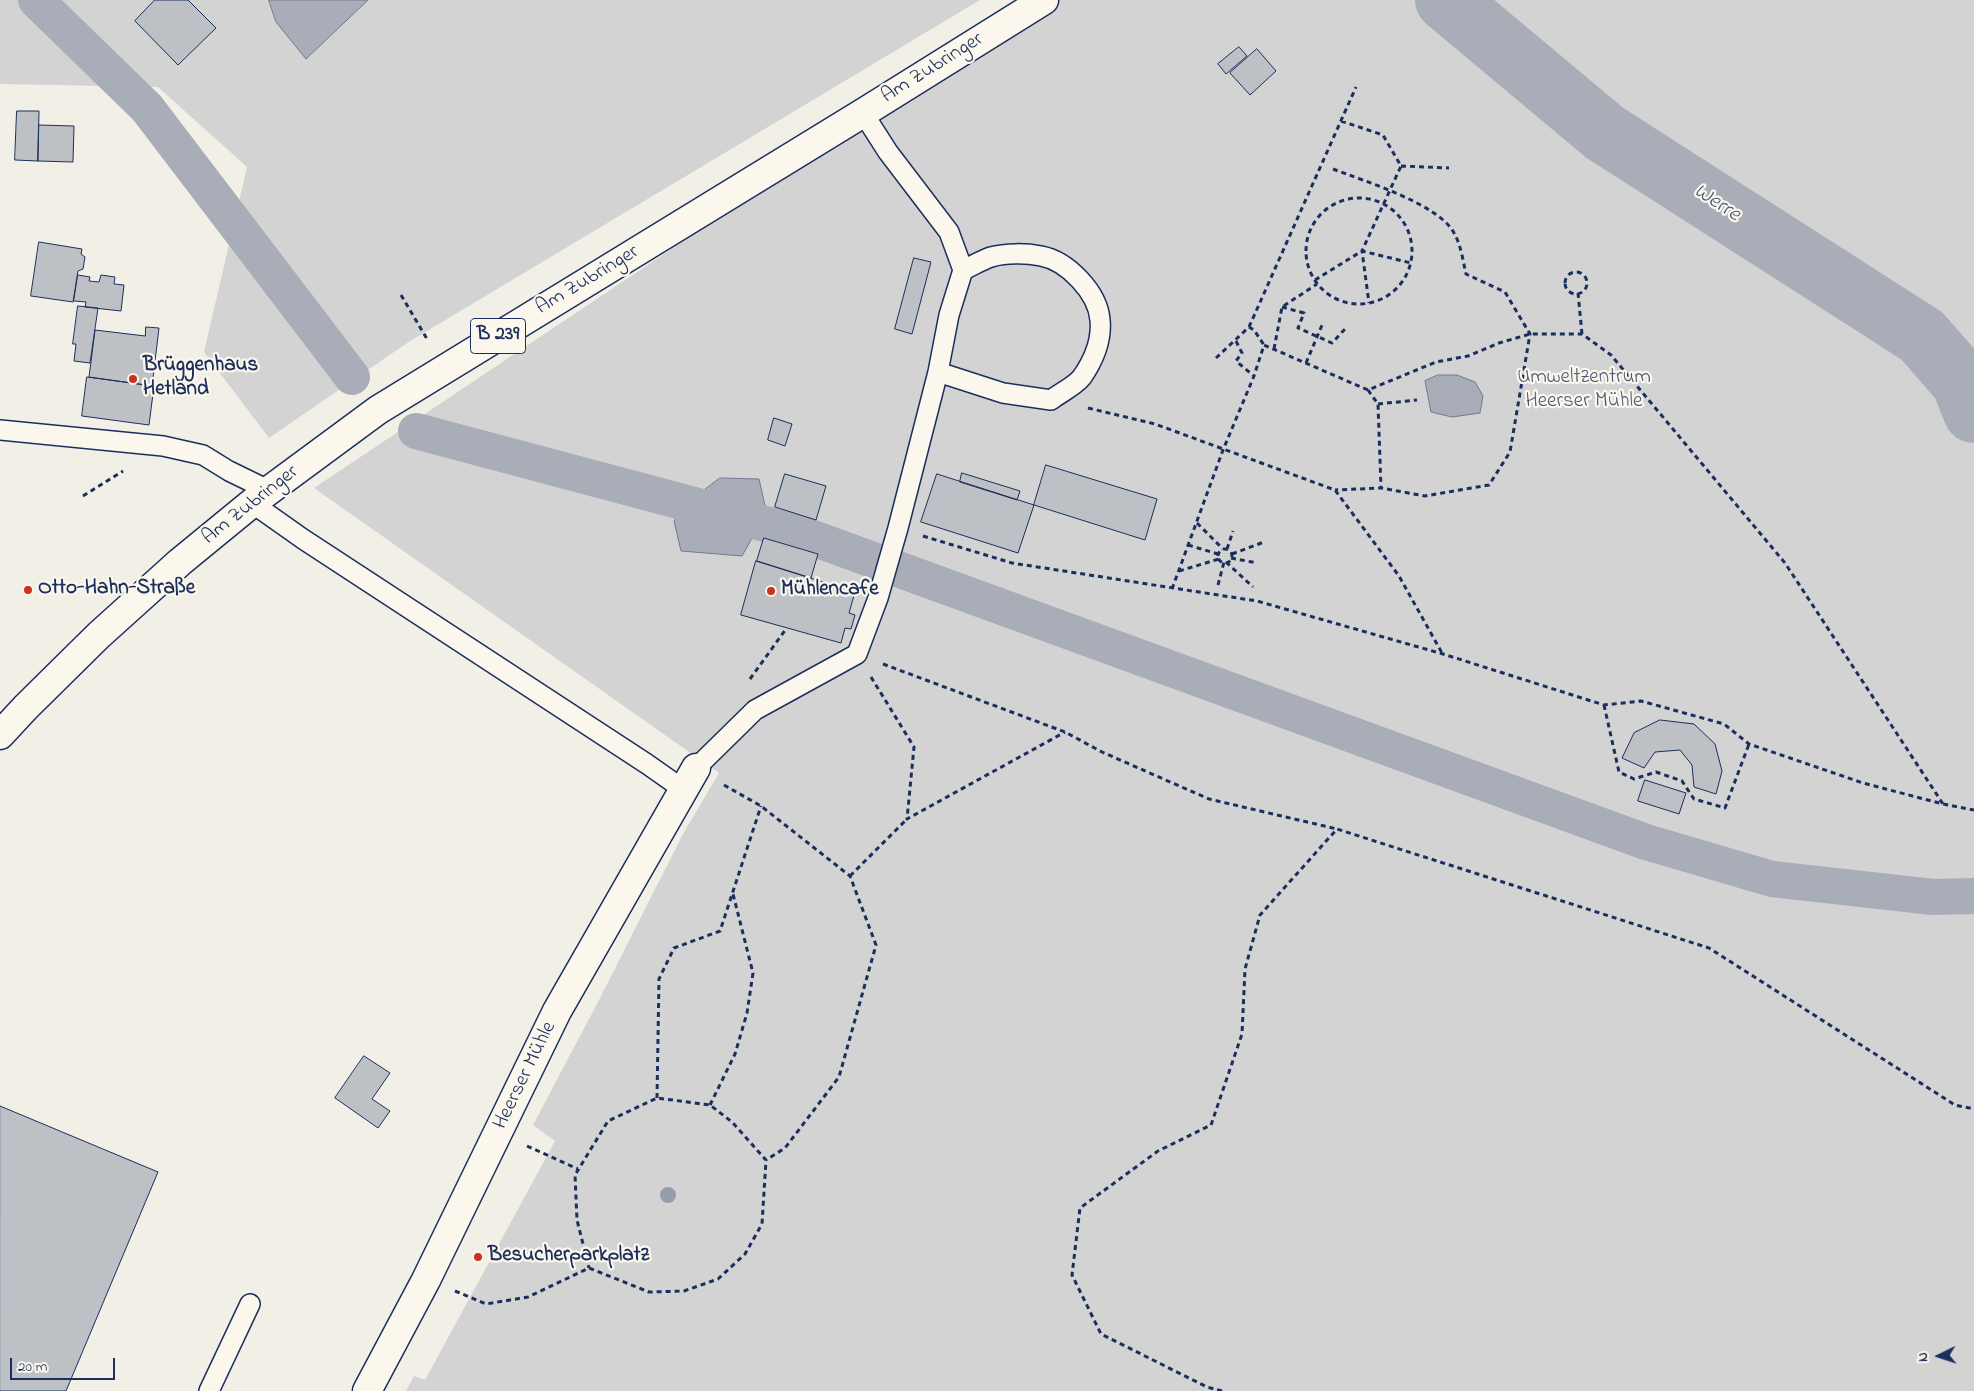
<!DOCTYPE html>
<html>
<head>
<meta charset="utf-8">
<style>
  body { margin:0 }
  #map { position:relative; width:1974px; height:1391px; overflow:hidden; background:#f2efe6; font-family:"Indie Flower",sans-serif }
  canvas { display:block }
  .north { position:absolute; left:1914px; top:1331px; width:50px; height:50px; -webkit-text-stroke:4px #fbf7ec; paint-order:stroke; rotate:266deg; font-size:14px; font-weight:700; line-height:20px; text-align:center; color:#1b2f5e }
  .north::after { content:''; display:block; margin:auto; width:18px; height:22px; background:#1b2f5e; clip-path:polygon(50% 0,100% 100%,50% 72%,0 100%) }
  .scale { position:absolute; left:10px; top:1358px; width:105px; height:22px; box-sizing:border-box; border:2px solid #1b2f5e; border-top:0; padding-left:6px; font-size:15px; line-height:18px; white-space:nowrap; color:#1b2f5e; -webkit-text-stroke:4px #fbf7ec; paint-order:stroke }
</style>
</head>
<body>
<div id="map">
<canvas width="1974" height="1391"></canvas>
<div class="north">N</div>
<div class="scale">20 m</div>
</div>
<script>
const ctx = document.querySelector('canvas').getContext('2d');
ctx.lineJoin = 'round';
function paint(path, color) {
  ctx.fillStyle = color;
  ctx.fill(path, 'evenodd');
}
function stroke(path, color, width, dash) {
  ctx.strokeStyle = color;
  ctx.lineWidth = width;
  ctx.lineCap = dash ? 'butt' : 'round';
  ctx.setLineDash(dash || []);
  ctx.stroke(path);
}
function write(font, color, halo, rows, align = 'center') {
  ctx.font = font + ' "Indie Flower",sans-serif';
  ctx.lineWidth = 4.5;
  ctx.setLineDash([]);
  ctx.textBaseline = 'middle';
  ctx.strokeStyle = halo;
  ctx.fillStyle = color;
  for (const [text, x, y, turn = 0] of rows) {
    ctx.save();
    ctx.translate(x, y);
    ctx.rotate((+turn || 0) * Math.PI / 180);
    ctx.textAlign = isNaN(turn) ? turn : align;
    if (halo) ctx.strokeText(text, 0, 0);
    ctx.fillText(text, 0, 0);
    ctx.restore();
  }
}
const green = new Path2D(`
  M 0,0 L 980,0 L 407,343 L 269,438 L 204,352 L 247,167 L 158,87 L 0,84 Z
  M 1047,0 L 1974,0 L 1974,1391 L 406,1391 L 414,1376 L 425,1380 L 555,1141 L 533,1125 L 599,1000 L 683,834 L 719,773 L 314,488 L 866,119 Z`);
const water = new Path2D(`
  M 269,0 L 368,0 L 306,59 L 276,22 Z
  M 1438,375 L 1457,375 L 1475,382 L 1483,396 L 1480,413 L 1452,417 L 1431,412 L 1425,381 Z
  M 720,478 L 759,479 L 766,510 L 816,525 L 808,547 L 756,531 L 742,556 L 681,551 L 674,521 L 687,503 Z`);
const canal = new Path2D(`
  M 36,0 L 147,108 L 352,377
  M 416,431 L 799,533 L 1646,842 L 1772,879 L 1933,897 L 1974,896`);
const river = new Path2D(`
  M 1446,0 L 1605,133 L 1922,336 L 1962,382 L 1974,412`);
const building = new Path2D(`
  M 155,0 L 188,0 L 216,28 L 178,65 L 135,21 Z
  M 1239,47 L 1247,56 L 1226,74 L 1218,64 Z
  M 1257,49 L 1276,71 L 1250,95 L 1230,73 Z
  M 17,111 L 39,111 L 38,161 L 15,160 Z
  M 39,125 L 74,126 L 73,162 L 38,161 Z
  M 39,242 L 82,249 L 81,254 L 85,257 L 83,269 L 78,271 L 73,302 L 31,296 Z
  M 914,258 L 931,262 L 912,334 L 895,329 Z
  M 78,275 L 90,277 L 89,281 L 99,282 L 101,275 L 115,277 L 114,284 L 124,285 L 121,311 L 85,307 L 86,302 L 74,301 Z
  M 78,306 L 98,308 L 90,363 L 74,361 L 76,344 L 73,344 Z
  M 146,327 L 159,328 L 152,386 L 89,377 L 95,330 L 145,336 Z
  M 87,377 L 154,386 L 149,425 L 82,416 Z
  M 774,418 L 792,424 L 785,446 L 768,440 Z
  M 1046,465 L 1157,499 L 1145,540 L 1034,505 Z
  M 962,473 L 1020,491 L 1017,500 L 960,482 Z
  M 785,474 L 826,486 L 816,520 L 775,507 Z
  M 937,474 L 1034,505 L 1018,553 L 921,522 Z
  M 764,538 L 818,554 L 811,578 L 757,561 Z
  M 756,561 L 855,592 L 849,613 L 855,615 L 851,629 L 845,628 L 841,643 L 741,615 Z
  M 1660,720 L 1694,724 L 1715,744 L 1722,771 L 1716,794 L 1694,787 L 1692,765 L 1680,750 L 1655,752 L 1644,768 L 1622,758 L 1634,733 Z
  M 1645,780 L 1686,793 L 1679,814 L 1638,801 Z
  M 364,1056 L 390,1073 L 372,1099 L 390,1111 L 378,1128 L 335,1098 Z
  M 0,1106 L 158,1172 L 66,1391 L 0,1391 Z`);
const path = new Path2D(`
  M 1341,121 L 1383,135 L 1401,166 L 1362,251 L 1369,303
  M 1401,166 L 1449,168
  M 1333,169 C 1364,181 1439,204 1454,233 C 1461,245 1463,261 1466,274 L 1505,292 L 1530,334 L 1510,452 L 1489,485 L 1425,496 L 1381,488 L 1335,490
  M1306 251a53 53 0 1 1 106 0a53 53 0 1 1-106 0Z
  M1565 283a11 11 0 1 1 22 0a11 11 0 1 1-22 0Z
  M 1315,280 L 1362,251 L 1411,263
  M 1578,293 L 1582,334
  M 401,295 L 427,339
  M 1282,307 L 1304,313 L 1298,328 L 1332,343 L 1345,329
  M 1249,327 L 1356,87
  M 1236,341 L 1242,353 L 1236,361 L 1254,376
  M 1274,349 L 1282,307 L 1317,284
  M 1216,358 L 1249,327 L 1254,330 L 1264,345
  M 1306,363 L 1322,325
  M 1368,390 L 1378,404 L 1381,488
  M 1378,404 L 1417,400
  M 1088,408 L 1155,424 L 1335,490 L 1399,576 L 1442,653
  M 83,496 L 123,471
  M 1197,523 L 1223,549
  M 923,536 L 1012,563 L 1257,601 L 1443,654 L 1604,705 L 1641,701 L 1724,724 L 1749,744 L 1863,783 L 1943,804 L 1974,810
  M 1188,545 L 1218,554
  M 1227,549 L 1233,531
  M1218 556a7 7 0 1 1 14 0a7 7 0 1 1-14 0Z
  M 1232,554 L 1264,542
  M 1231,558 L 1257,563
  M 1226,562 L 1253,587
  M 1179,571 L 1219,559
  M 1218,585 L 1224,562
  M 1172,589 L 1223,450 L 1254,376 L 1264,345 L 1368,390 L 1436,362 L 1468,356 L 1499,343 L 1530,334 L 1582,334 L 1611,355 L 1785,563 L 1943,804
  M 883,664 L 1065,732 L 1102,752 L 1209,799 L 1337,829
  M 871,677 L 914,747 L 907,819 L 1065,732
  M 750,679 L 786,629
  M 1604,705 L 1619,772 L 1634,779 L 1656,772 L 1682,781 L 1694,799 L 1725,808 L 1749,744
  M 724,785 L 761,806 L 850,876 L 876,945 L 839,1077 L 785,1148 L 766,1160
  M 850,876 L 907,819
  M 657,1098 L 659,979 L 674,948 L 720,931 L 761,806
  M 710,1105 L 735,1054 L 747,1013 L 753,973 L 733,894
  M 527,1146 L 578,1169
  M 455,1291 L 486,1304 L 528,1297 L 589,1268 L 649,1292 L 684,1291 L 718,1279 L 745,1254 L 762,1224 L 766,1160 L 732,1122 L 710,1105 L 657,1098 L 608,1121 L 575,1175 L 577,1220 L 589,1268
  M 1222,1391 L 1207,1387 L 1101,1334 L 1072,1275 L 1080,1208 L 1158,1151 L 1211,1125 L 1242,1034 L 1245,969 L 1260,915 L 1337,829 L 1709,948 L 1955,1105 L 1974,1109`);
const service = new Path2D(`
  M 863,113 L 888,152 L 949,232 L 963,270
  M 0,430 L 163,446 L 203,455 L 229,471 L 268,490
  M 252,503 L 303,539 L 647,764 L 684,790
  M 696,768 L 755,710 L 857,654 L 878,598 L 898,528 L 938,372 L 949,315 L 963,270 C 972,266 982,260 991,257 C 1006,253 1026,253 1041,256 C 1068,261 1098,293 1100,320 C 1102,340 1093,361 1082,377 C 1075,386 1060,393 1051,400 L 1003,393 L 938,372
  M 209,1391 L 250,1304`);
const minor = new Path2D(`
  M 367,1391 L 426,1280 L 557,1011 L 696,768`);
const primary = new Path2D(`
  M 0,735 L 26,707 L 99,635 L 180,562 L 252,503 L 378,410 L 863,113 L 1044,0`);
const trees = [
  [668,1195]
];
const markers = [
  [133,379,5,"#c8321e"],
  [28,590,5,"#c8321e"],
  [771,591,5,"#c8321e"],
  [478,1257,5,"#c8321e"]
];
const shields = [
  [498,336,55]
];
const shieldNames = [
  ["B 239",498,336]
];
const streetNames = [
  ["Am Zubringer",933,69,-32],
  ["Am Zubringer",588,281,-31],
  ["Am Zubringer",251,506,-38],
  ["Heerser Mühle",526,1076,-64]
];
const poiNames = [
  ["Brüggenhaus",143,367],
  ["Hetland",143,391],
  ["Otto-Hahn-Straße",38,590],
  ["Mühlencafe",781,591],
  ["Besucherparkplatz",488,1257]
];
const parkNames = [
  ["Umweltzentrum",1584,379],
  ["Heerser Mühle",1584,403]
];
const waterNames = [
  ["Werre",1716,204,33]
];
paint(green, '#d2d3d2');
paint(water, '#a9adb7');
stroke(water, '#707b93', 1);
stroke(canal, '#a9adb7', 36);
stroke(river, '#a9adb7', 62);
paint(building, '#bdc0c4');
stroke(building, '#1b2f5e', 1);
stroke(service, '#1b2f5e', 22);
stroke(minor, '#1b2f5e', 31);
stroke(primary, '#1b2f5e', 31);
stroke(path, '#1b2f5e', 3, [5, 4]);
stroke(service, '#fbf7ec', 19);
stroke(minor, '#fbf7ec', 28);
stroke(primary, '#fbf7ec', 28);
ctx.fillStyle = '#959cab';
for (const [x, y] of trees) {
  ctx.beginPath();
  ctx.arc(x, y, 8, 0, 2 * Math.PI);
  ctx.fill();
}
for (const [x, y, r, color] of markers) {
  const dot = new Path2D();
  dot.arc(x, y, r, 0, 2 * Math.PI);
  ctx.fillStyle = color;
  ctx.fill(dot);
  stroke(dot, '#fbf7ec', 2);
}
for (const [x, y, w] of shields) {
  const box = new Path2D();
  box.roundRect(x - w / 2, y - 17.5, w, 35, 4);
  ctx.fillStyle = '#fbf7ec';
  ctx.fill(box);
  stroke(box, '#1b2f5e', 1);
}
write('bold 20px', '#1b2f5e', null, shieldNames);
write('21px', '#1b2f5e', '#fbf7ec', streetNames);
write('bold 21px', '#1b2f5e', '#fbf7ec', poiNames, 'left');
write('21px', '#49587b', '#fbf7ec', parkNames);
write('italic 22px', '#465579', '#fbf7ec', waterNames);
</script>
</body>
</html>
